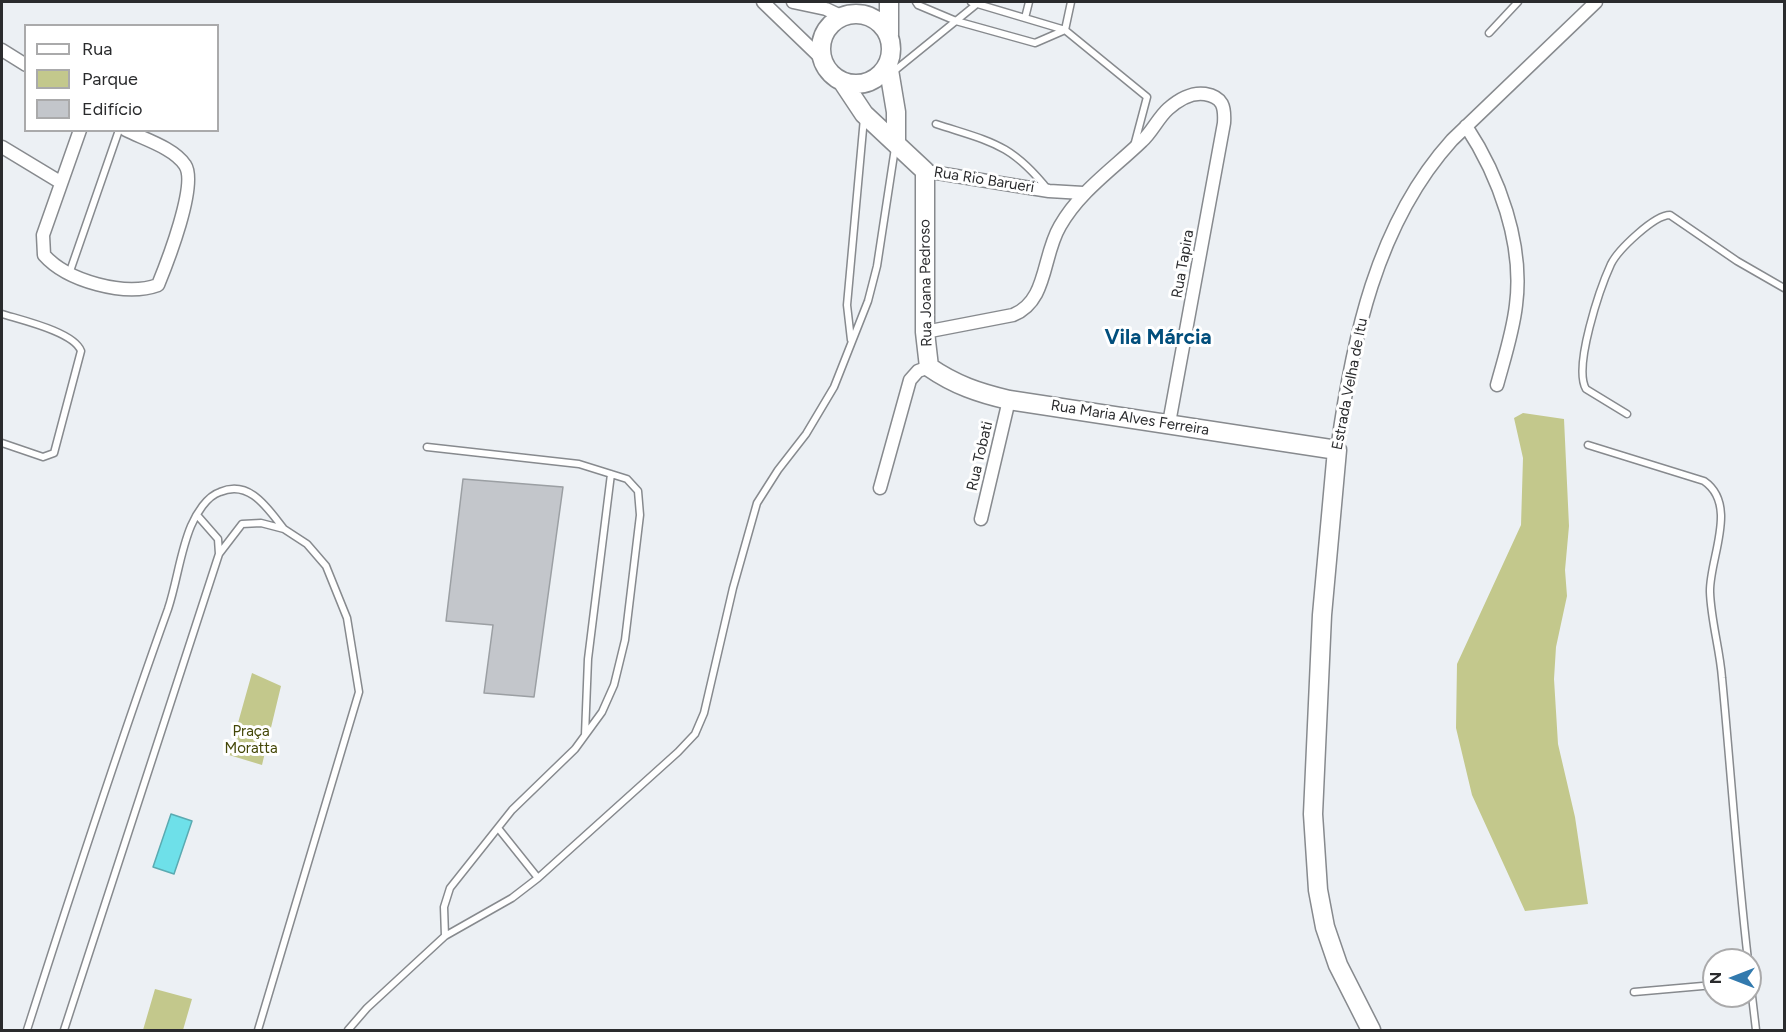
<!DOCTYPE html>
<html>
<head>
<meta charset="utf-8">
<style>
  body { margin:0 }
  #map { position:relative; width:1786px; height:1032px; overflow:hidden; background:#ecf0f4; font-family:Figtree,sans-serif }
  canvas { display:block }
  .frame { position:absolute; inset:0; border:3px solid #2a2b2d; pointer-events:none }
  .legend { position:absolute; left:24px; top:24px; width:195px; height:108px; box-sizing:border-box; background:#fff; border:2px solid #aaaaab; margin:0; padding:8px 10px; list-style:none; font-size:18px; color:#2a2b2d }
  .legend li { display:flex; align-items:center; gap:12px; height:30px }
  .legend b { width:30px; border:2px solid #aaaaab }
  .north { position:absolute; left:1702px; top:948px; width:60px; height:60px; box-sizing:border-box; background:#fff; border:2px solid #aaaaab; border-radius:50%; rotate:270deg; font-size:16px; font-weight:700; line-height:24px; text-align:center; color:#2a2b2d }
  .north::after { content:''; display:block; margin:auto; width:21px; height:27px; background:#327aae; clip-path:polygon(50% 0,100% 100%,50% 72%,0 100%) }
</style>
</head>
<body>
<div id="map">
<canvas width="1786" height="1032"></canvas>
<div class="frame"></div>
<ul class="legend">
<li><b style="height:8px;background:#fff"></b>Rua</li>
<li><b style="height:16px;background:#c3c88c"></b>Parque</li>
<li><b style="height:16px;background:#c3c6cb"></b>Edifício</li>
</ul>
<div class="north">N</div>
</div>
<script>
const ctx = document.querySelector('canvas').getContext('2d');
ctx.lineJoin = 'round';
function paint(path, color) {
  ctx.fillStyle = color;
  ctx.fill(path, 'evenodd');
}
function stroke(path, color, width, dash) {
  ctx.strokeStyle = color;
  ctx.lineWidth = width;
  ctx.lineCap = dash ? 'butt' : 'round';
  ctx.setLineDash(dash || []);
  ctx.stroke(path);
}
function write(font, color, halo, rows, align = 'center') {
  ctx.font = font + ' Figtree,sans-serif';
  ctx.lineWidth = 6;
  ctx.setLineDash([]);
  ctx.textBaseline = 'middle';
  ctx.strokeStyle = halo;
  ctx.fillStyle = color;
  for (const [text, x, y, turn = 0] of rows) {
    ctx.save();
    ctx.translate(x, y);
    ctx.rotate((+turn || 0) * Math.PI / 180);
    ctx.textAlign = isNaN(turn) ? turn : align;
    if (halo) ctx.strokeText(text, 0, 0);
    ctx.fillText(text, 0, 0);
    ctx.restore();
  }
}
const green = new Path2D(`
  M 1523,413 L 1564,419 L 1569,526 L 1565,570 L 1567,596 L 1556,647 L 1554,679 L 1558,744 L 1575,817 L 1588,904 L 1525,911 L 1472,795 L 1456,728 L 1457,664 L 1521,525 L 1523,458 L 1514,418 Z
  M 252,673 L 281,686 L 262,765 L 229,755 Z
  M 155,989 L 192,999 L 183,1030 L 143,1030 Z`);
const water = new Path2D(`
  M 171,814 L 192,821 L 174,874 L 153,867 Z`);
const building = new Path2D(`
  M 463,479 L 563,487 L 534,697 L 484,693 L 493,625 L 446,621 Z`);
const lane = new Path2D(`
  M 916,2 L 918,5 L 956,21 L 1035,43 L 1065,30 L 1071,2
  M 971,2 L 1065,30 L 1147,97 L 1134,146
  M 1025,18 L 1029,2
  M 1489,33 L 1518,2
  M 893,72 L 978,3
  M 936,124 C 991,142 1011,143 1049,191
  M 69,274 L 119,130
  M 2,314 C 21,320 74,332 81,351 L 54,453 L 43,457 L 2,443
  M 851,340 L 847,305 L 864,118
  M 1627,414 L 1586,389 C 1573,367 1600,288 1611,264 C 1618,250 1654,215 1670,215 L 1737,261 L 1784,288
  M 1588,445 L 1704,481 C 1739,505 1709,559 1710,592 C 1711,621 1720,650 1722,678 C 1731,772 1737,866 1748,960
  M 427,447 L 579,464 L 627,479 L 638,491 L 640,515 L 625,640 L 614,685 L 602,712 L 575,749 L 512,810 L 450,888 L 444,907 L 445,936
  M 197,515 L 218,539 L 219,554
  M 585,735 L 588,659 L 611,474
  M 498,828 L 538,878
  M 1750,979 L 1756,1030
  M 1634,992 L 1714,985
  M 27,1030 C 72,889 118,748 168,609 C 177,582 180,552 191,526 C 196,514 207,496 220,492 C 250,479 268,509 284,529
  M 64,1030 L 219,554 L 242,524 L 261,523 L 284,529 L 307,544 L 326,566 L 347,618 L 359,692 L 258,1030
  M 348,1030 L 367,1008 L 445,936 L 512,898 L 538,878 L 678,752 L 695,734 L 704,713 L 733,588 L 757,503 L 778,470 L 806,434 L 834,387 L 868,301 L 877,266 L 895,148`);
const street = new Path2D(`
  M 763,2 L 821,58
  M 793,2 L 826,9 L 843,17
  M 2,50 L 26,65
  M 1466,126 C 1499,176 1524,244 1516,305 C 1513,332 1504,359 1497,385
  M 80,130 L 43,235 L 44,255 C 67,281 125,297 158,285 C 167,263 198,184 185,165 C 174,148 144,139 126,130
  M 2,147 L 60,182
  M 925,171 L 1049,191 L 1083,193
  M 925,332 L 1013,315 C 1048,301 1042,256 1060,226 C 1080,191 1113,169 1142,141 C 1152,132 1158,118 1168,109 C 1178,100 1192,92 1205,94 C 1223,97 1225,107 1224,123 L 1169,423
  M 1337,450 C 1352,341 1376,224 1452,140 L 1596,2
  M 880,488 L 910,380 L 918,371 L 929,367
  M 981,519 L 1009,400`);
const secondary = new Path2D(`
  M821 49a35 35 0 1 1 70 0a35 35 0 1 1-70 0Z
  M 889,35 L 889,2
  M 888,64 L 896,112 L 896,141
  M 842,81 L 864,114 L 925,171 L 925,332 L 929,367 C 955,385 979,393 1009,400 L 1337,450 L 1322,615 L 1313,814 L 1318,890 L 1325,927 L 1338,965 L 1371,1030`);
const streetNames = [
  ["Rua Rio Barueri",984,180,9],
  ["Rua Tapira",1183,264,-80],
  ["Rua Joana Pedroso",926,283,-91],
  ["Estrada Velha de Itu",1350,384,-79],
  ["Rua Maria Alves Ferreira",1130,418,9],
  ["Rua Tobati",980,456,-77]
];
const parkNames = [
  ["Praça",251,732],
  ["Moratta",251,749]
];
const districtNames = [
  ["Vila Márcia",1158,338]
];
paint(green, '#c3c88c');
paint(water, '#6ee0e9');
stroke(water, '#5aaab1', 1.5);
paint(building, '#c3c6cb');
stroke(building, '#9b9fa3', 1.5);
stroke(lane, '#878a8e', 9);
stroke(street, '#878a8e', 15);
stroke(secondary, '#878a8e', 21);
stroke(lane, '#fff', 6);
stroke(street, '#fff', 12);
stroke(secondary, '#fff', 18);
write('15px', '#2a2b2d', '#fff', streetNames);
write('15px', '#444707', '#fff', parkNames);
write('bold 21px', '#014e7c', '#fff', districtNames);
</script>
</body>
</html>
